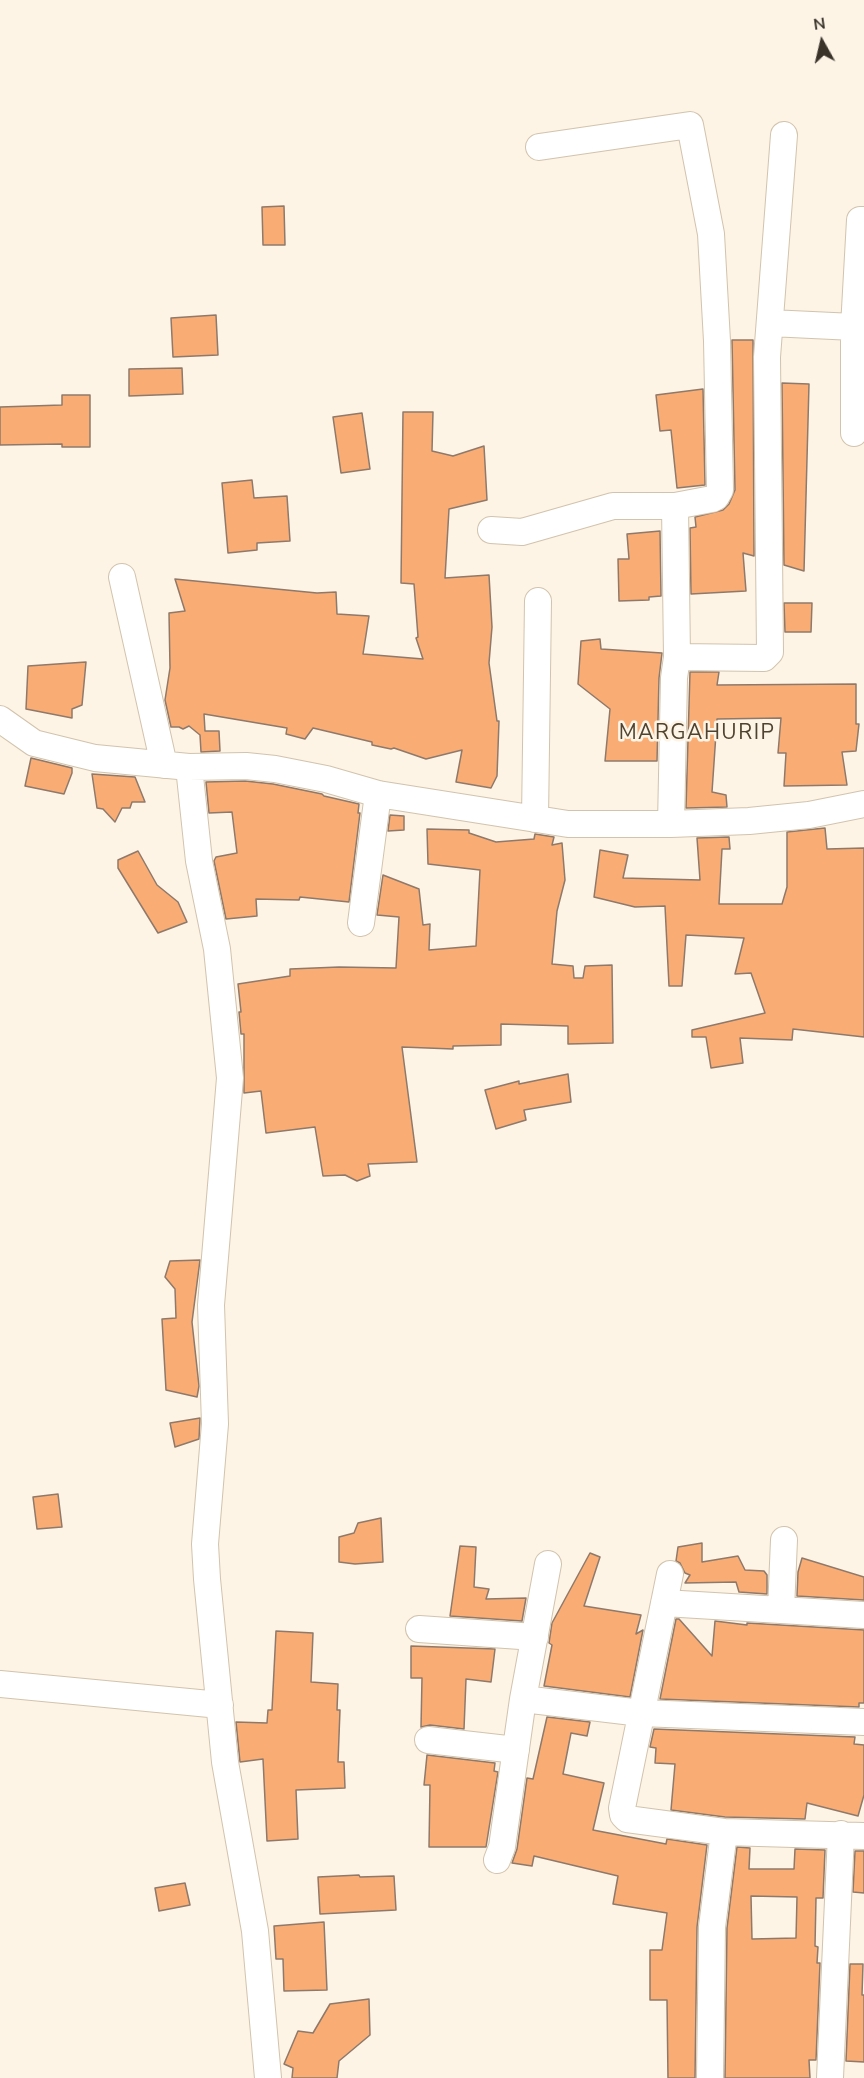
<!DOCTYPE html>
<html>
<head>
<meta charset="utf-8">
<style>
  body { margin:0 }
  #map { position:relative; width:864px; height:2078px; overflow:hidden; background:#fdf4e6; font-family:"Nunito Sans",sans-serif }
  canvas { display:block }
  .north { position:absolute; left:792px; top:12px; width:60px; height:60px; -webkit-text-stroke:4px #fdf4e6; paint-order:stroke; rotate:352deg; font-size:16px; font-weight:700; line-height:24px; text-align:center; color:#39332a }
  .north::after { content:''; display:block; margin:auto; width:21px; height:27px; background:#39332a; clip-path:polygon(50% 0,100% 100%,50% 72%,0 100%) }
</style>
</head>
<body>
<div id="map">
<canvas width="864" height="2078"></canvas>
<div class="north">N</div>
</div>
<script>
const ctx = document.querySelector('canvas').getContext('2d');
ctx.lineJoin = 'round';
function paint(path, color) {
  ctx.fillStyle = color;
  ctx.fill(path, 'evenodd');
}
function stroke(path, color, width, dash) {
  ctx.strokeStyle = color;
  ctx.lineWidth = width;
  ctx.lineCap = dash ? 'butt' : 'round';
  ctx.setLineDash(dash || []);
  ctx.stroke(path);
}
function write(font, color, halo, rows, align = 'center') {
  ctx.font = font + ' "Nunito Sans",sans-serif';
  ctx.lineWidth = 5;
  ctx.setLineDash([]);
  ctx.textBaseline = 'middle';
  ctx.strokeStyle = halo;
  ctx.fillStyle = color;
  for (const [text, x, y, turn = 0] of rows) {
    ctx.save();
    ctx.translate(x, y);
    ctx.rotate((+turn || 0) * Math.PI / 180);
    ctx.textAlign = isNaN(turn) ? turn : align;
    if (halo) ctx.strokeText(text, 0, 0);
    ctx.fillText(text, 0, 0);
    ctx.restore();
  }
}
const building = new Path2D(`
  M 284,206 L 285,245 L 263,245 L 262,207 Z
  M 216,315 L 218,355 L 173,357 L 171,318 Z
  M 732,340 L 753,340 L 754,556 L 743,553 L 746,591 L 691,594 L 690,528 L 696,527 L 695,517 L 723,510 L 729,504 L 735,490 Z
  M 182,368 L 183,394 L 129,396 L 129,369 Z
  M 782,383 L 809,384 L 804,571 L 784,565 Z
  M 703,389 L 705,485 L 677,488 L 671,430 L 660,431 L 656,395 Z
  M 62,395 L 90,395 L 90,447 L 62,447 L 62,444 L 0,445 L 0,407 L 62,405 Z
  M 403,412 L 433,412 L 432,451 L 453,456 L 484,446 L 487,500 L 449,509 L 445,578 L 489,575 L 492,627 L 489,663 L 497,721 L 499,721 L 497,776 L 491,788 L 456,782 L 462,750 L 426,759 L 394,748 L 391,749 L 372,745 L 372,742 L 313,728 L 305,739 L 286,734 L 287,728 L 204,714 L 205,731 L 219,731 L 220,751 L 201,752 L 200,735 L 189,726 L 183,729 L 179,727 L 171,727 L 165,700 L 170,668 L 169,613 L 185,611 L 175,579 L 317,593 L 336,592 L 337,614 L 369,616 L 363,654 L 423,659 L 416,638 L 418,637 L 414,584 L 401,583 Z
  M 362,413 L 370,469 L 341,473 L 333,417 Z
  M 252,480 L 254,498 L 287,496 L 290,541 L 257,543 L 257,550 L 228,553 L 222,483 Z
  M 660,531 L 661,596 L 649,597 L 649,600 L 619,601 L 618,559 L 629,559 L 627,534 Z
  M 784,603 L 812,603 L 811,632 L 785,632 Z
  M 600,639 L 601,649 L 662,653 L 659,678 L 657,761 L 605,761 L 610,709 L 578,684 L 581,641 Z
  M 86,662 L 82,705 L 72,709 L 72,718 L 26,709 L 28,666 Z
  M 690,672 L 719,672 L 717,685 L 856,684 L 856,724 L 859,724 L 856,751 L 842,752 L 847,785 L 784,786 L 786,753 L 778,753 L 781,718 L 717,719 L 712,792 L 726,795 L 727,807 L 686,808 Z
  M 31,758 L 72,768 L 72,773 L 64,794 L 25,786 Z
  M 92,774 L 135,777 L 145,802 L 132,802 L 130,808 L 122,808 L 115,822 L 103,809 L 97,808 Z
  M 245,781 L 273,784 L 322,794 L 324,796 L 359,804 L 358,813 L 360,813 L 349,902 L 300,897 L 299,900 L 256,899 L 257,916 L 226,919 L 214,861 L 216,857 L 237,853 L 232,812 L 209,813 L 206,782 Z
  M 390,815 L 404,816 L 404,830 L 388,831 Z
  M 825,828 L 827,849 L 864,848 L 864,1037 L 793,1029 L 792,1040 L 740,1038 L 743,1063 L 711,1068 L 706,1037 L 692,1037 L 692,1030 L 765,1013 L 751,973 L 735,974 L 744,938 L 686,935 L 682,986 L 669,986 L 665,906 L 635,907 L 594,897 L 600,850 L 628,855 L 623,878 L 700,880 L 697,838 L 729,837 L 730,849 L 722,849 L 719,904 L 782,904 L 787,887 L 787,832 Z
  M 427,829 L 469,830 L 469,833 L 496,842 L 534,839 L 535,834 L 554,837 L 552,845 L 562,843 L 565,880 L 557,911 L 552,964 L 573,966 L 574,978 L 583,978 L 585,966 L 612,965 L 613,1043 L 568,1044 L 568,1026 L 501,1024 L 501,1045 L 453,1046 L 453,1049 L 402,1047 L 417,1162 L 368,1164 L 370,1176 L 357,1181 L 345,1175 L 323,1176 L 315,1127 L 266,1133 L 261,1091 L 244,1093 L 244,1034 L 241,1034 L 239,1012 L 241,1012 L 238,984 L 290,976 L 290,969 L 339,967 L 396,968 L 399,917 L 377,915 L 383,875 L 419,889 L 423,925 L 430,924 L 429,950 L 476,946 L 480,870 L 428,864 Z
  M 138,851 L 157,885 L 178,902 L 187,922 L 158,933 L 118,868 L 118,860 Z
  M 568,1074 L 571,1102 L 524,1110 L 526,1120 L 496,1129 L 485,1090 L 519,1081 L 519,1084 Z
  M 200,1260 L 192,1322 L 199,1386 L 197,1397 L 166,1390 L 162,1319 L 176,1318 L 175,1289 L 165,1277 L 170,1261 Z
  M 200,1418 L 199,1439 L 175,1447 L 170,1423 Z
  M 58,1494 L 62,1527 L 37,1529 L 33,1497 Z
  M 381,1518 L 383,1562 L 355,1564 L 339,1562 L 339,1537 L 354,1533 L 358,1523 Z
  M 702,1543 L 702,1562 L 738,1556 L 745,1570 L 764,1571 L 767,1575 L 767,1594 L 739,1592 L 736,1582 L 685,1583 L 690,1575 L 685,1573 L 680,1563 L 676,1561 L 678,1547 Z
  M 460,1546 L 476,1547 L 474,1587 L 489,1589 L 486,1599 L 526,1598 L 522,1621 L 450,1616 Z
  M 590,1553 L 600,1557 L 584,1606 L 641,1615 L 636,1634 L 643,1630 L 630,1697 L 544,1686 L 552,1645 L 549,1643 L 552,1623 Z
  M 802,1558 L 864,1577 L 864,1600 L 797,1596 L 798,1572 Z
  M 676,1619 L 679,1619 L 712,1656 L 715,1621 L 747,1625 L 747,1623 L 864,1630 L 864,1703 L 859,1703 L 859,1707 L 660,1699 Z
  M 276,1631 L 313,1633 L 311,1682 L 338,1684 L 337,1710 L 340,1710 L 338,1762 L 344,1762 L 345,1788 L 296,1790 L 298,1839 L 267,1841 L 263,1759 L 240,1762 L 236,1722 L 267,1723 L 268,1710 L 272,1710 Z
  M 411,1646 L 495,1649 L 491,1682 L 466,1679 L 464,1729 L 430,1725 L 421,1727 L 422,1678 L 411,1678 Z
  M 547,1717 L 590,1722 L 587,1736 L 571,1733 L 563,1774 L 604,1783 L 593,1830 L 666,1844 L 667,1839 L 707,1845 L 697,1927 L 695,2078 L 668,2078 L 667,2000 L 650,2000 L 650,1950 L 662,1950 L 667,1913 L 613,1904 L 618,1876 L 534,1856 L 532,1866 L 512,1863 L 517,1849 L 527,1778 L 533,1779 Z
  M 654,1729 L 855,1737 L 854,1744 L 864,1745 L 864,1795 L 858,1816 L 807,1803 L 805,1819 L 725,1817 L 671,1810 L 675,1764 L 655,1763 L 656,1748 L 650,1747 Z
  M 427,1755 L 495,1763 L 494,1771 L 498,1772 L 486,1847 L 429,1847 L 430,1785 L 424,1785 Z
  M 737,1847 L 750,1848 L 749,1869 L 794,1869 L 795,1849 L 825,1850 L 823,1898 L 816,1898 L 815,1946 L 818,1947 L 817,1963 L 820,1963 L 816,2060 L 809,2060 L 810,2078 L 725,2078 L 727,1928 ZM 751,1896 L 797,1897 L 796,1938 L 752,1939 Z
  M 855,1851 L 864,1851 L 864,1893 L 853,1892 Z
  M 359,1875 L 360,1877 L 394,1876 L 396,1910 L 320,1914 L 318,1877 Z
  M 185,1883 L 190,1905 L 159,1911 L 155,1888 Z
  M 324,1922 L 327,1990 L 284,1991 L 283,1959 L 276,1959 L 274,1926 Z
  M 850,1964 L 863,1964 L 862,1995 L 864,1995 L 864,2062 L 846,2061 Z
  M 369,1999 L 370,2035 L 339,2061 L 337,2078 L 292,2078 L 293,2068 L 284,2064 L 298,2031 L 313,2033 L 330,2004 Z`);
const minor = new Path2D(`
  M 539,147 L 690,125 L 711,234 L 717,341 L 720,490 L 716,497 L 712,499 L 675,506 L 677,657 L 674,678 L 671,824
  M 770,323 L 854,327 L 860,220 L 864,220
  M 854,327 L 854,433
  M 491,530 L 522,532 L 613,506 L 675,506
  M 122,577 L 164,765
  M 677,657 L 764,658 L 770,652 L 767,357 L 784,135
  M 0,719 L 34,743 L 95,758 L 189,767 L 246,766 L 275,769 L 326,779 L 378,794 L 568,824 L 671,824 L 749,821 L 809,815 L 864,804
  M 189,767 L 199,861 L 217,949 L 230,1078 L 211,1305 L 215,1424 L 205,1544 L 207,1579 L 225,1762 L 255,1931 L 268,2078
  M 535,819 L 538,601
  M 361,923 L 378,794
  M 670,1574 L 622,1808 L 623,1815 L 627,1819 L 724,1832 L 864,1836
  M 664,1603 L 864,1615
  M 781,1610 L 784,1540
  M 419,1629 L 535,1637
  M 0,1684 L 220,1705
  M 523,1699 L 641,1713 L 864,1722
  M 428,1740 L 516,1750
  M 497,1860 L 502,1847 L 523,1699 L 548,1564
  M 710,2078 L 712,1927 L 724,1832
  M 830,2078 L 841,1834`);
const quarterNames = [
  ["MARGAHURIP",697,734]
];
paint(building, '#f9ad74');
stroke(building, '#8f796a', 1.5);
stroke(minor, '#d2c3ac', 28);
stroke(minor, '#fff', 26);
ctx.letterSpacing = '1.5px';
write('21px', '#4f432f', '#fdf4e6', quarterNames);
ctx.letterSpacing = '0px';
</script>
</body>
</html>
